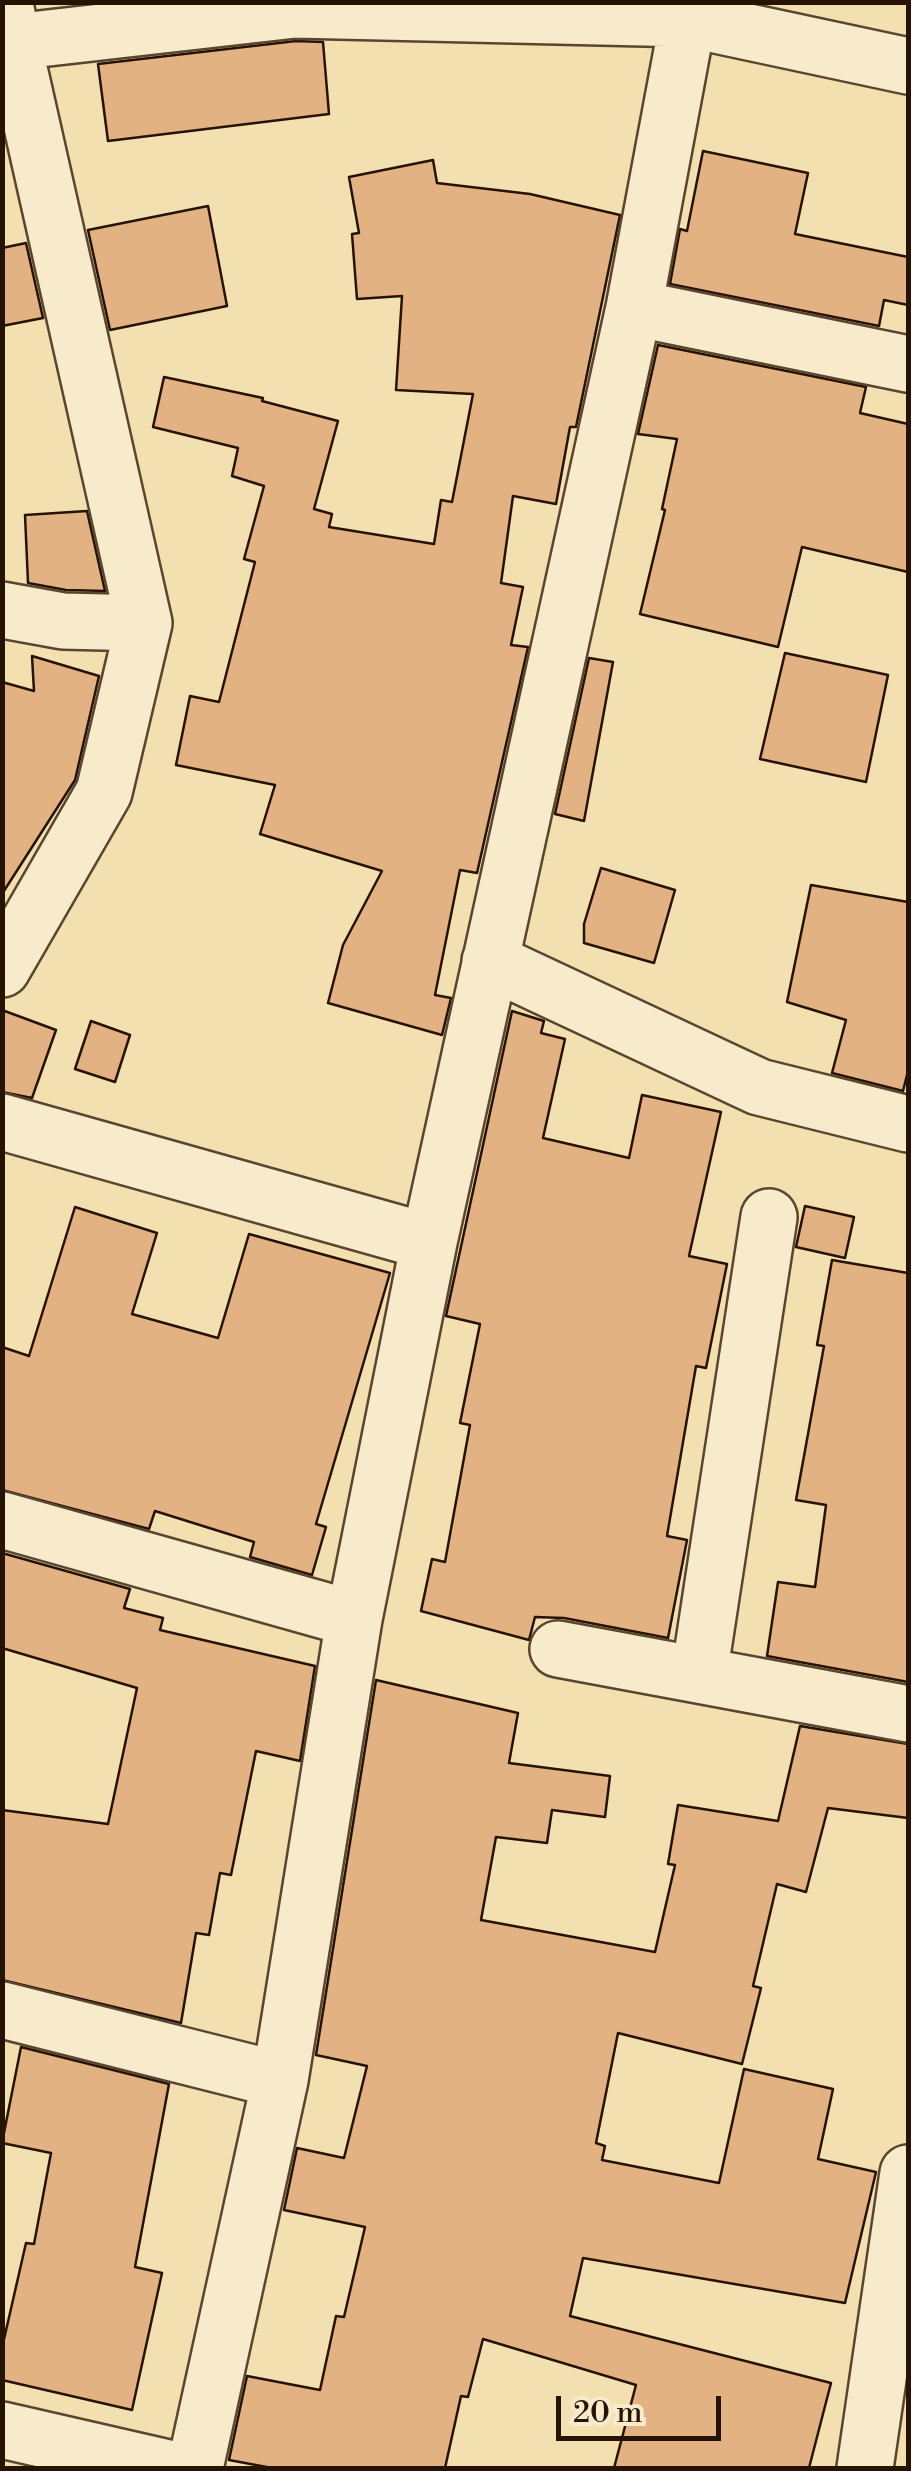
<!DOCTYPE html>
<html>
<head>
<meta charset="utf-8">
<style>
  body { margin:0 }
  #map { position:relative; width:911px; height:2471px; overflow:hidden; background:#f2e0b1; font-family:"Libre Bodoni",serif }
  canvas { display:block }
  .frame { position:absolute; inset:0; border:5px solid #271304; pointer-events:none }
  .scale { position:absolute; left:556px; top:2396px; width:165px; height:45px; box-sizing:border-box; border:5px solid #271304; border-top:0; padding-left:12px; font-size:30px; line-height:35px; white-space:nowrap; color:#271304; -webkit-text-stroke:8px #f7ebcc; paint-order:stroke }
</style>
</head>
<body>
<div id="map">
<canvas width="911" height="2471"></canvas>
<div class="frame"></div>
<div class="scale">20 m</div>
</div>
<script>
const ctx = document.querySelector('canvas').getContext('2d');
ctx.lineJoin = 'round';
function paint(path, color) {
  ctx.fillStyle = color;
  ctx.fill(path, 'evenodd');
}
function stroke(path, color, width, dash) {
  ctx.strokeStyle = color;
  ctx.lineWidth = width;
  ctx.lineCap = dash ? 'butt' : 'round';
  ctx.setLineDash(dash || []);
  ctx.stroke(path);
}
const building = new Path2D(`
  M 296,41 L 323,42 L 329,114 L 108,141 L 98,64 Z
  M 703,151 L 808,173 L 795,234 L 908,257 L 908,305 L 884,300 L 879,326 L 670,284 L 680,229 L 687,231 Z
  M 433,160 L 437,183 L 530,194 L 620,215 L 576,427 L 570,427 L 556,504 L 513,496 L 501,583 L 523,587 L 511,645 L 528,647 L 477,873 L 460,870 L 435,995 L 451,998 L 442,1035 L 328,1003 L 343,945 L 382,871 L 260,834 L 275,785 L 176,765 L 190,696 L 219,702 L 255,562 L 244,559 L 264,486 L 232,476 L 238,448 L 153,427 L 164,377 L 263,398 L 262,401 L 338,421 L 314,509 L 332,514 L 329,527 L 434,544 L 441,500 L 452,502 L 473,394 L 396,390 L 402,296 L 357,299 L 352,234 L 359,233 L 349,177 Z
  M 208,206 L 227,306 L 110,330 L 88,230 Z
  M 26,243 L 43,318 L 2,326 L 2,248 Z
  M 658,345 L 866,387 L 860,413 L 908,424 L 908,572 L 802,547 L 778,647 L 640,614 L 665,510 L 662,509 L 677,439 L 638,434 Z
  M 87,511 L 105,591 L 66,590 L 28,583 L 25,515 Z
  M 785,653 L 888,675 L 866,782 L 760,759 Z
  M 32,656 L 99,676 L 75,780 L 2,894 L 2,682 L 34,691 Z
  M 589,658 L 613,662 L 584,821 L 555,814 Z
  M 601,868 L 675,890 L 654,963 L 584,943 L 584,924 Z
  M 811,885 L 908,902 L 908,1071 L 903,1091 L 832,1073 L 846,1020 L 787,1002 Z
  M 2,1010 L 56,1030 L 32,1098 L 2,1092 Z
  M 512,1011 L 544,1021 L 541,1033 L 565,1039 L 543,1138 L 629,1158 L 642,1095 L 721,1112 L 689,1256 L 727,1264 L 706,1368 L 696,1366 L 667,1536 L 687,1540 L 668,1638 L 564,1618 L 535,1617 L 529,1640 L 421,1611 L 432,1559 L 445,1562 L 470,1425 L 460,1423 L 480,1324 L 446,1316 Z
  M 91,1021 L 130,1035 L 115,1082 L 75,1069 Z
  M 805,1206 L 854,1217 L 845,1258 L 796,1247 Z
  M 75,1207 L 157,1233 L 132,1314 L 218,1338 L 249,1234 L 390,1273 L 316,1524 L 326,1527 L 312,1575 L 250,1557 L 254,1542 L 155,1511 L 149,1529 L 2,1490 L 2,1347 L 29,1356 Z
  M 832,1260 L 908,1273 L 908,1682 L 767,1656 L 778,1582 L 815,1587 L 826,1505 L 796,1500 L 824,1346 L 817,1345 Z
  M 2,1553 L 130,1589 L 124,1608 L 163,1618 L 160,1630 L 315,1666 L 300,1761 L 256,1751 L 231,1875 L 220,1873 L 209,1935 L 196,1933 L 181,2023 L 2,1980 L 2,1810 L 108,1824 L 137,1688 L 2,1648 Z
  M 376,1680 L 518,1713 L 509,1763 L 610,1776 L 605,1817 L 552,1810 L 547,1843 L 496,1837 L 481,1920 L 655,1952 L 675,1865 L 668,1864 L 678,1805 L 778,1821 L 800,1726 L 908,1744 L 908,1818 L 828,1808 L 806,1892 L 777,1884 L 753,1986 L 761,1988 L 742,2064 L 618,2033 L 596,2143 L 605,2146 L 602,2160 L 719,2183 L 744,2069 L 833,2089 L 818,2159 L 876,2172 L 845,2303 L 583,2258 L 570,2316 L 831,2383 L 809,2468 L 614,2468 L 636,2385 L 483,2339 L 468,2397 L 461,2396 L 445,2468 L 272,2468 L 229,2460 L 247,2376 L 320,2390 L 336,2316 L 344,2317 L 365,2227 L 284,2210 L 297,2148 L 344,2158 L 367,2066 L 316,2055 Z
  M 21,2047 L 169,2084 L 135,2267 L 162,2273 L 132,2410 L 2,2380 L 2,2348 L 26,2243 L 34,2244 L 51,2153 L 2,2143 Z`);
const minor = new Path2D(`
  M 6,9 L 13,42 L 295,10 L 688,19 L 908,66
  M 634,308 L 908,364
  M 2,610 L 63,621 L 144,623
  M 490,961 L 759,1087 L 908,1124
  M 2,969 L 104,792 L 144,623 L 4,2
  M 2,1122 L 429,1242
  M 2,1520 L 354,1619
  M 558,1649 L 908,1714
  M 699,1675 L 769,1217
  M 2,2010 L 280,2080
  M 195,2468 L 280,2080 L 354,1619 L 429,1242 L 634,308 L 688,19 L 682,2
  M 865,2468 L 908,2173`);
const tertiary = new Path2D(`
  M 2,2430 L 168,2468`);
paint(building, '#e2b283');
stroke(building, '#271304', 2.5);
stroke(minor, '#5a462f', 60);
stroke(tertiary, '#5a462f', 60);
stroke(minor, '#f7ebcc', 55);
stroke(tertiary, '#f7ebcc', 55);
</script>
</body>
</html>
